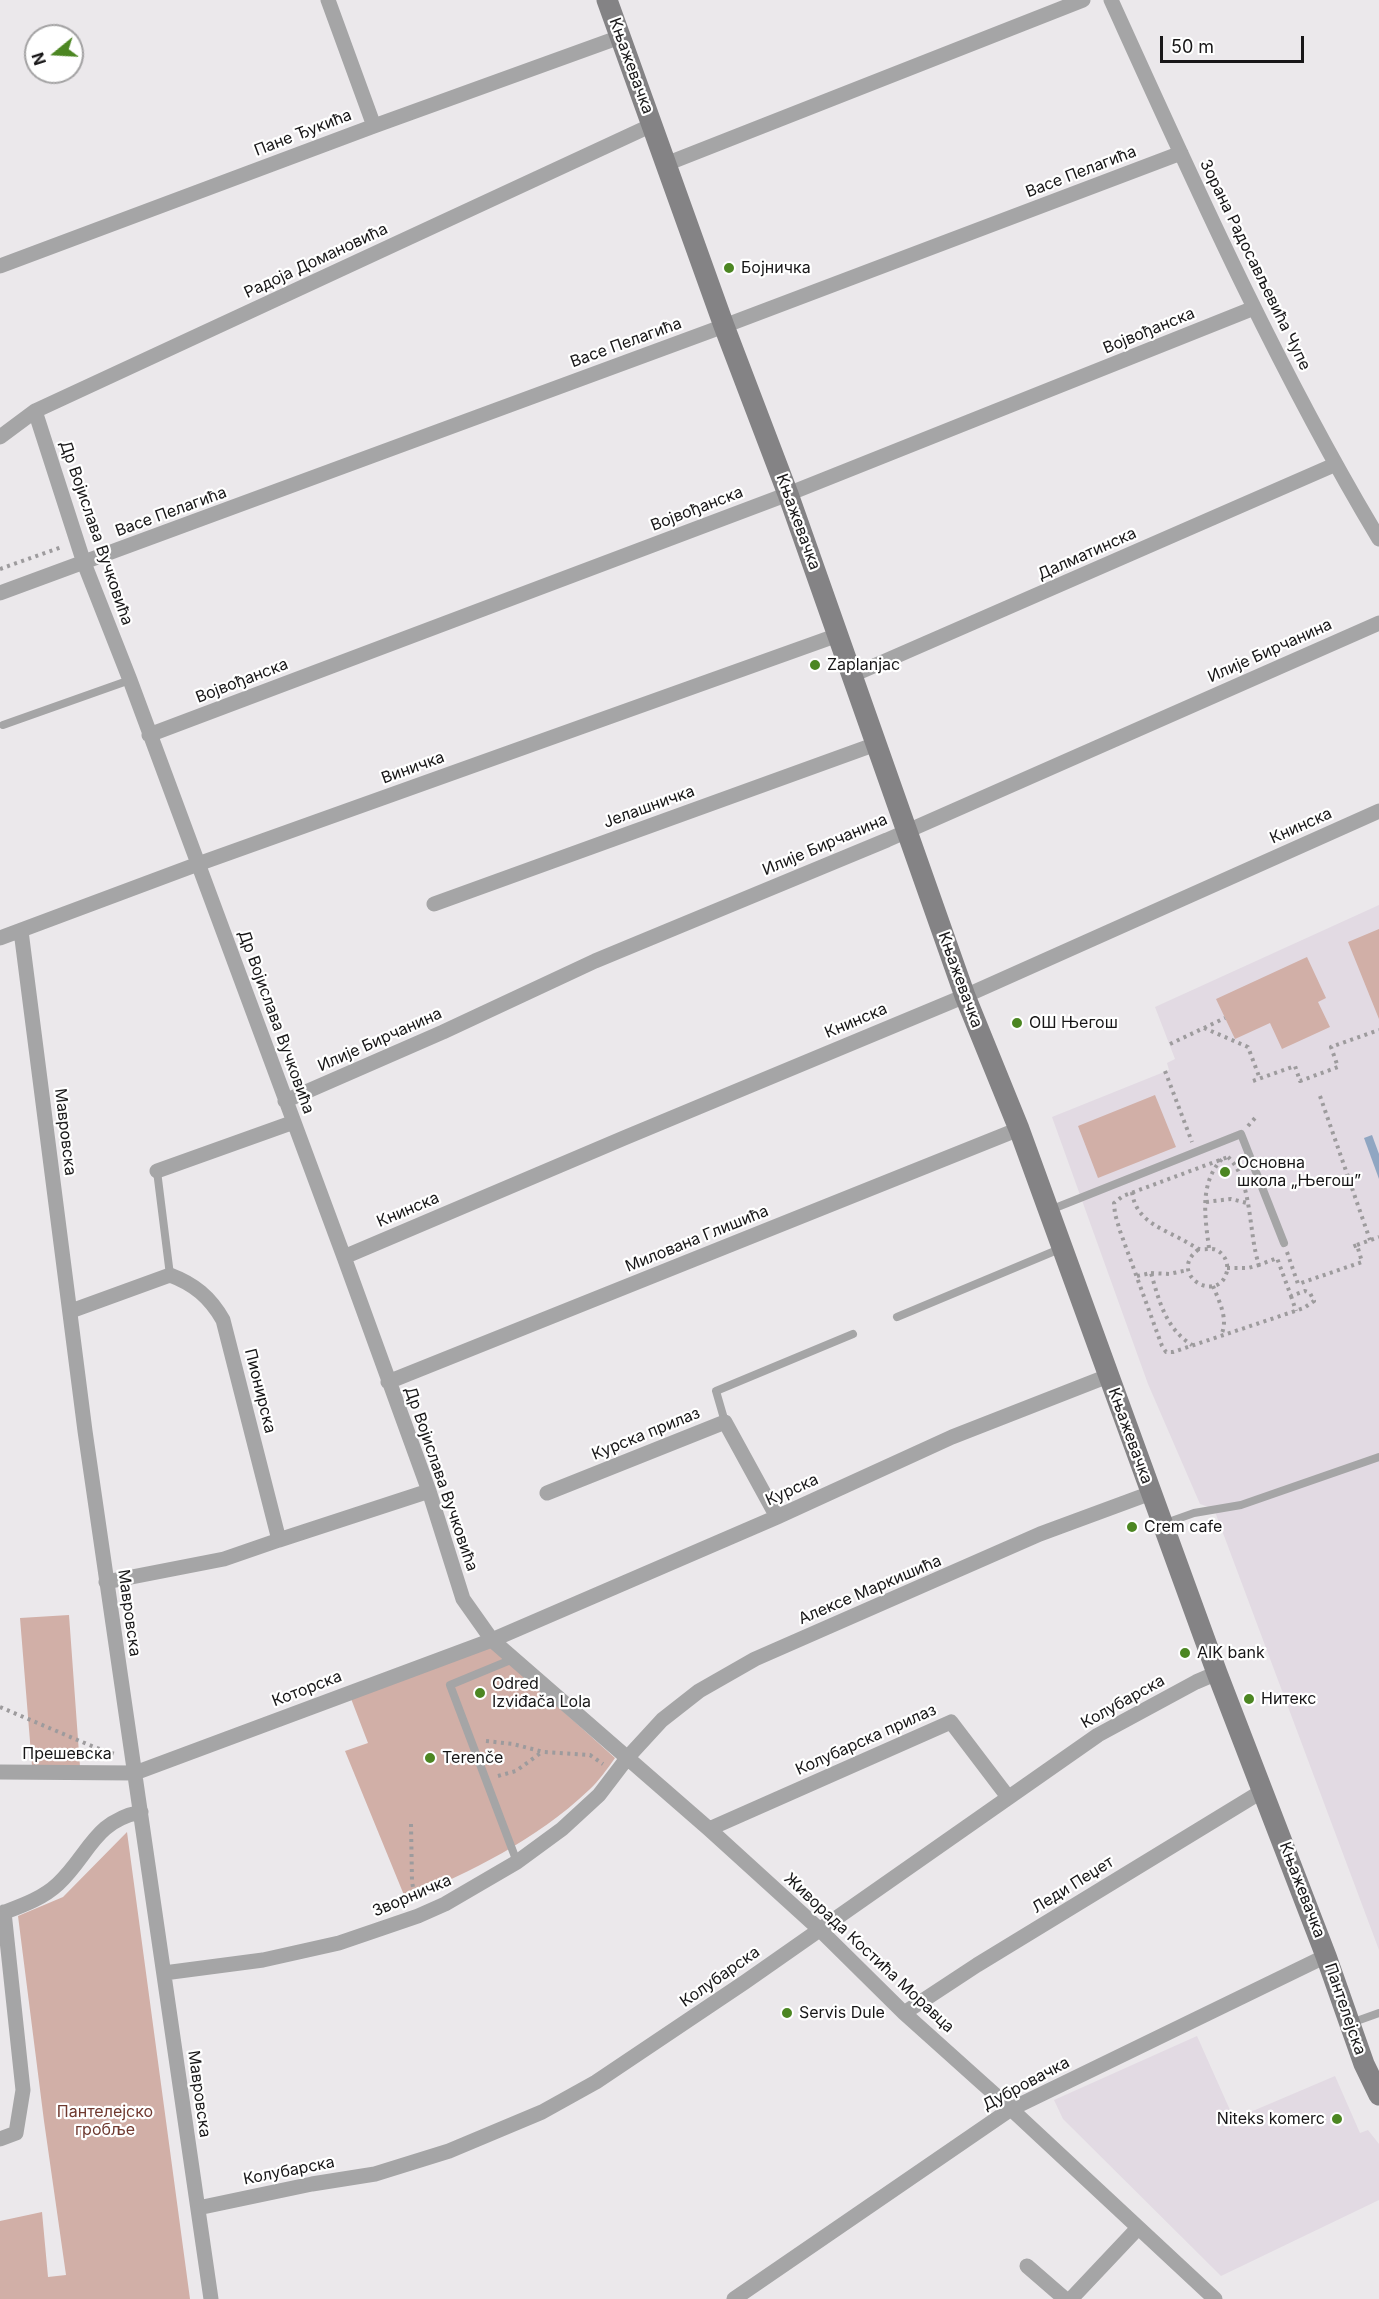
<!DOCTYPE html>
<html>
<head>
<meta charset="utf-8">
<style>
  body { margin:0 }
  #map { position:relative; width:1379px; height:2299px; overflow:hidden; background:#ebe8eb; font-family:Inter,sans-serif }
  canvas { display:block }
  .north { position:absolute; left:24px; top:24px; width:60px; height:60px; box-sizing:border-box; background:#fff; border:2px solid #a3a2a3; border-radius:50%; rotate:252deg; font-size:16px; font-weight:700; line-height:24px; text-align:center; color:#181718 }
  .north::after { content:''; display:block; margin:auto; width:21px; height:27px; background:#4c8622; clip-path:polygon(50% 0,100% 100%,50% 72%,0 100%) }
  .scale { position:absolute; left:1160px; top:36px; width:144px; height:27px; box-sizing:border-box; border:3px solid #181718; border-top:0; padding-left:8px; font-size:18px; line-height:21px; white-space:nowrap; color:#181718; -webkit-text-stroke:4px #fff; paint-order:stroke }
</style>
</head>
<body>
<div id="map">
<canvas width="1379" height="2299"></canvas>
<div class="north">N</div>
<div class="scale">50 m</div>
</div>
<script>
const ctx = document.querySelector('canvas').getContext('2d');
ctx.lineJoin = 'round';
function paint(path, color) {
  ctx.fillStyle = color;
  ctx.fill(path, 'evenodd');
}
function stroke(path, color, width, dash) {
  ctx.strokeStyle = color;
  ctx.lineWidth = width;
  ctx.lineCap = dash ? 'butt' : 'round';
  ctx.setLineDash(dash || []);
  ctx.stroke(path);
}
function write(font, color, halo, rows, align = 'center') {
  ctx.font = font + ' Inter,sans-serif';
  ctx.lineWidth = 4.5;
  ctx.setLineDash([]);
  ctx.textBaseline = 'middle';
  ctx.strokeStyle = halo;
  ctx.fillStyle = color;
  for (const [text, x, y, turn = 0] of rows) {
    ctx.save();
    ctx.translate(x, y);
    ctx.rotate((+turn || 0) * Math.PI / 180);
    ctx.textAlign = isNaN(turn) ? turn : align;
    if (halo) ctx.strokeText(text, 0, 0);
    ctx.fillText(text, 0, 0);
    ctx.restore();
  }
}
const built = new Path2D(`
  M 1379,905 L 1379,1950 L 1214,1509 L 1200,1504 L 1148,1384 L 1052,1117 L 1169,1070 L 1167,1063 L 1175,1059 L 1155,1007 Z
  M 1197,2036 L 1234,2119 L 1335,2076 L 1360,2133 L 1368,2130 L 1379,2144 L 1379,2200 L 1221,2276 L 1063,2119 L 1054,2100 Z`);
const green = new Path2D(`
  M 1379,929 L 1379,1019 L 1348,942 Z
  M 1307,957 L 1326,998 L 1318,1002 L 1330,1027 L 1282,1049 L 1270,1023 L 1235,1039 L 1216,999 Z
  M 1155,1095 L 1176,1147 L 1098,1178 L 1078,1126 Z
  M 69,1615 L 80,1767 L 32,1766 L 20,1618 Z
  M 486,1642 L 615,1758 C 607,1769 599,1781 589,1790 C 535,1841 473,1870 406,1900 L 345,1751 L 368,1743 L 350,1696 Z
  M 127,1832 L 190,2299 L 0,2299 L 0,2221 L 42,2212 L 48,2277 L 66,2275 L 44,2121 L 18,1916 L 63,1897 Z`);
const water = new Path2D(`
  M 1372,1135 L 1379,1154 L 1379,1179 L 1364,1138 Z`);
const path = new Path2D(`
  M 0,569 L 62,547
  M 1204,1028 L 1248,1047 L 1260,1079
  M 1170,1044 L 1225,1018
  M 1165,1071 L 1192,1142
  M 1253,1081 L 1295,1066 L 1300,1081 L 1338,1067 L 1331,1047 L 1379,1030
  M 1320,1096 L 1370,1240
  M 1248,1126 L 1255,1118
  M 1228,1157 C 1253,1180 1248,1233 1259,1265 L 1277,1258 L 1291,1296 L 1305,1291 L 1310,1293 L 1314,1301 L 1304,1308 L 1173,1352 L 1166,1352 L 1162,1346 L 1120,1231 L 1115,1214 L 1114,1203 L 1123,1196 Z
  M 1132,1192 C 1136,1223 1165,1229 1188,1243 C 1191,1244 1197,1249 1200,1249 C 1209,1250 1214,1246 1222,1254 C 1226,1258 1228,1265 1227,1271 C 1219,1306 1165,1274 1199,1249
  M 1206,1202 L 1231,1199 L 1247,1203
  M 1357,1245 L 1379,1237
  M 1209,1248 C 1205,1217 1199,1183 1222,1159
  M 1287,1252 L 1298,1284 L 1362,1262 L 1357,1245 L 1352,1247
  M 1227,1268 L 1248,1268 L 1259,1265
  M 1151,1273 L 1169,1274 L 1188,1270
  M 1137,1276 L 1151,1273 C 1159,1301 1166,1329 1192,1345
  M 1213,1286 C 1219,1301 1229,1320 1221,1335
  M 1291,1296 L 1296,1311
  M 0,1707 L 94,1747 L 115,1754
  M 486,1741 L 513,1744 L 544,1752 L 590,1755 L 603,1764
  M 498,1776 L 516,1771 L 542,1752
  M 411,1824 L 412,1881 L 415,1900`);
const lane = new Path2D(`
  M 3,725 L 130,680
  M 157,1171 L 170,1275
  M 1050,1210 L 1241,1134 L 1284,1243
  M 897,1317 L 1062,1248
  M 725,1422 L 716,1391 L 853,1334
  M 1163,1524 L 1194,1513 L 1241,1505 L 1379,1457
  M 513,1659 L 450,1685 L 517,1862
  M 1351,2023 L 1379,2013`);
const street = new Path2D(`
  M 328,0 L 374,126
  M 1111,0 C 1194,183 1276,367 1379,539
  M 666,164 L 1083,0
  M 0,266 L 374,126 L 620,37
  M 35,411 L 84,563 L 130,680 L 344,1257 L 429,1491 L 463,1599 L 492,1640 L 709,1829 L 819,1929 L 904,2013 L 1011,2109 L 1215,2299
  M 0,437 L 35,411 L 652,125
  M 0,593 L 724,326 L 1181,153
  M 853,675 L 1334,465
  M 149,735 L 788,494 L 1254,308
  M 434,904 L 876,744
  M 21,931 L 85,1431 L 211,2299
  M 0,938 L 198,864 L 838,635
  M 285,1101 L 443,1032 L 595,961 L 887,840 L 1379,623
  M 157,1171 L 294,1122
  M 344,1257 L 624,1138 L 965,996 L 1379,811
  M 71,1311 L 170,1275 C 194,1284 210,1297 223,1320 L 279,1540 L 224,1559 L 106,1582
  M 388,1382 L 1019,1129
  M 547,1493 L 725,1422 L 777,1517
  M 279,1540 L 429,1491
  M 0,1772 L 135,1773 L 492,1640 L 777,1517 L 952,1437 L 1108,1376
  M 709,1829 L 951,1722 L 1008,1797
  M 0,1914 C 21,1906 42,1899 58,1884 C 89,1855 94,1821 141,1812
  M 164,1973 L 263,1960 L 339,1943 L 418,1916 L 445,1904 L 517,1862 L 562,1829 L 599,1795 L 628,1757 L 662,1720 L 699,1691 L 755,1659 L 1040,1534 L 1151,1493
  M 904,2013 L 977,1965 L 1264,1790
  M 0,2139 L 16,2133 L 23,2090 L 4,1912
  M 198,2208 L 312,2184 L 375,2174 L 449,2151 L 542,2112 L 596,2082 L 745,1982 L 1098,1735 L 1196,1682 L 1217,1673
  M 1027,2266 L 1065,2299
  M 734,2299 L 1011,2109 L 1326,1956
  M 1071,2299 L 1138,2228`);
const secondary = new Path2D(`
  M 607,0 L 724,326 L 788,494 L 965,996 L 1019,1129 L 1217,1673 L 1326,1956 L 1364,2064 L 1379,2095`);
const markers = [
  [729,268,6,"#4c8622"],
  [815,665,6,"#4c8622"],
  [1017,1023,6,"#4c8622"],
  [1225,1172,6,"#4c8622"],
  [1132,1527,6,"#4c8622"],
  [1185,1653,6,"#4c8622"],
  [480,1693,6,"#4c8622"],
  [1249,1699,6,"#4c8622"],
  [430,1758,6,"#4c8622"],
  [787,2013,6,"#4c8622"],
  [1337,2119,6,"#4c8622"]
];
const streetNames = [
  ["Књажевачка",631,66,70],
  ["Пане Ђукића",303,133,-21],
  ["Васе Пелагића",1081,172,-21],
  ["Радоја Домановића",316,261,-25],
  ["Зорана Радосављевића Чупе",1255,265,64],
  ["Војвођанска",1149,331,-22],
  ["Васе Пелагића",626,343,-20],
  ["Војвођанска",697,509,-21],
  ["Васе Пелагића",171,512,-20],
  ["Књажевачка",798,522,70],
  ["Др Војислава Вучковића",96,533,71],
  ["Далматинска",1087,554,-24],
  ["Илије Бирчанина",1270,651,-24],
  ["Војвођанска",242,681,-21],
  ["Виничка",413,768,-20],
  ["Јелашничка",649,807,-20],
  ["Книнска",1301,826,-24],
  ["Илије Бирчанина",825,845,-23],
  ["Књажевачка",960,980,70],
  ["Книнска",856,1021,-23],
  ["Др Војислава Вучковића",276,1022,70],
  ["Илије Бирчанина",380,1040,-24],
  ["Мавровска",65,1132,83],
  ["Книнска",408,1210,-23],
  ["Милована Глишића",697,1239,-22],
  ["Пионирска",260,1391,76],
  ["Курска прилаз",646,1434,-22],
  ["Књажевачка",1130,1436,70],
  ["Др Војислава Вучковића",441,1479,71],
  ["Курска",792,1490,-24],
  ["Алексе Маркишића",870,1590,-23],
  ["Мавровска",129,1613,82],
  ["Которска",307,1689,-21],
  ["Колубарска",1123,1702,-29],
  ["Колубарска прилаз",866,1740,-24],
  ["Прешевска",67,1754],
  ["Леди Пеџет",1073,1885,-32],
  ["Књажевачка",1302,1890,69],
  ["Зворничка",412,1896,-23],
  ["Живорада Костића Моравца",869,1953,43],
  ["Колубарска",720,1977,-35],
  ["Пантелејска",1345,2009,71],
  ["Дубровачка",1026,2084,-28],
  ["Мавровска",199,2094,82],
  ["Колубарска",289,2171,-11]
];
const poiNames = [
  ["Бојничка",741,268],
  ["Zaplanjac",827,665],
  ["ОШ Његош",1029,1023],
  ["Основна",1237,1163],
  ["школа „Његош”",1237,1181],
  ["Crem cafe",1144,1527],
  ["AIK bank",1197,1653],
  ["Odred",492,1684],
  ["Izviđača Lola",492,1702],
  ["Нитекс",1261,1699],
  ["Terenče",442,1758],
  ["Servis Dule",799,2013],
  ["Niteks komerc",1325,2119,"right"]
];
const parkNames = [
  ["Пантелејско",105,2112],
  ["гробље",105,2130]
];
paint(built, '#e2dae3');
paint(green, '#d1afa7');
paint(water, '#90a6c2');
stroke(path, '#9d9b9d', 4, [3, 4.5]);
stroke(lane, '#a5a5a6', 8);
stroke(street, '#a5a5a6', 15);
stroke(secondary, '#848385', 21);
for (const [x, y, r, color] of markers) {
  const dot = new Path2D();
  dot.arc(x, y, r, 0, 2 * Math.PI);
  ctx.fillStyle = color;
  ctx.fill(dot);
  stroke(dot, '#fff', 2);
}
write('16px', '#181718', '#fff', streetNames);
write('16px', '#181718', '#fff', poiNames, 'left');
write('16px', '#6f392f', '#fff', parkNames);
</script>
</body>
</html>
